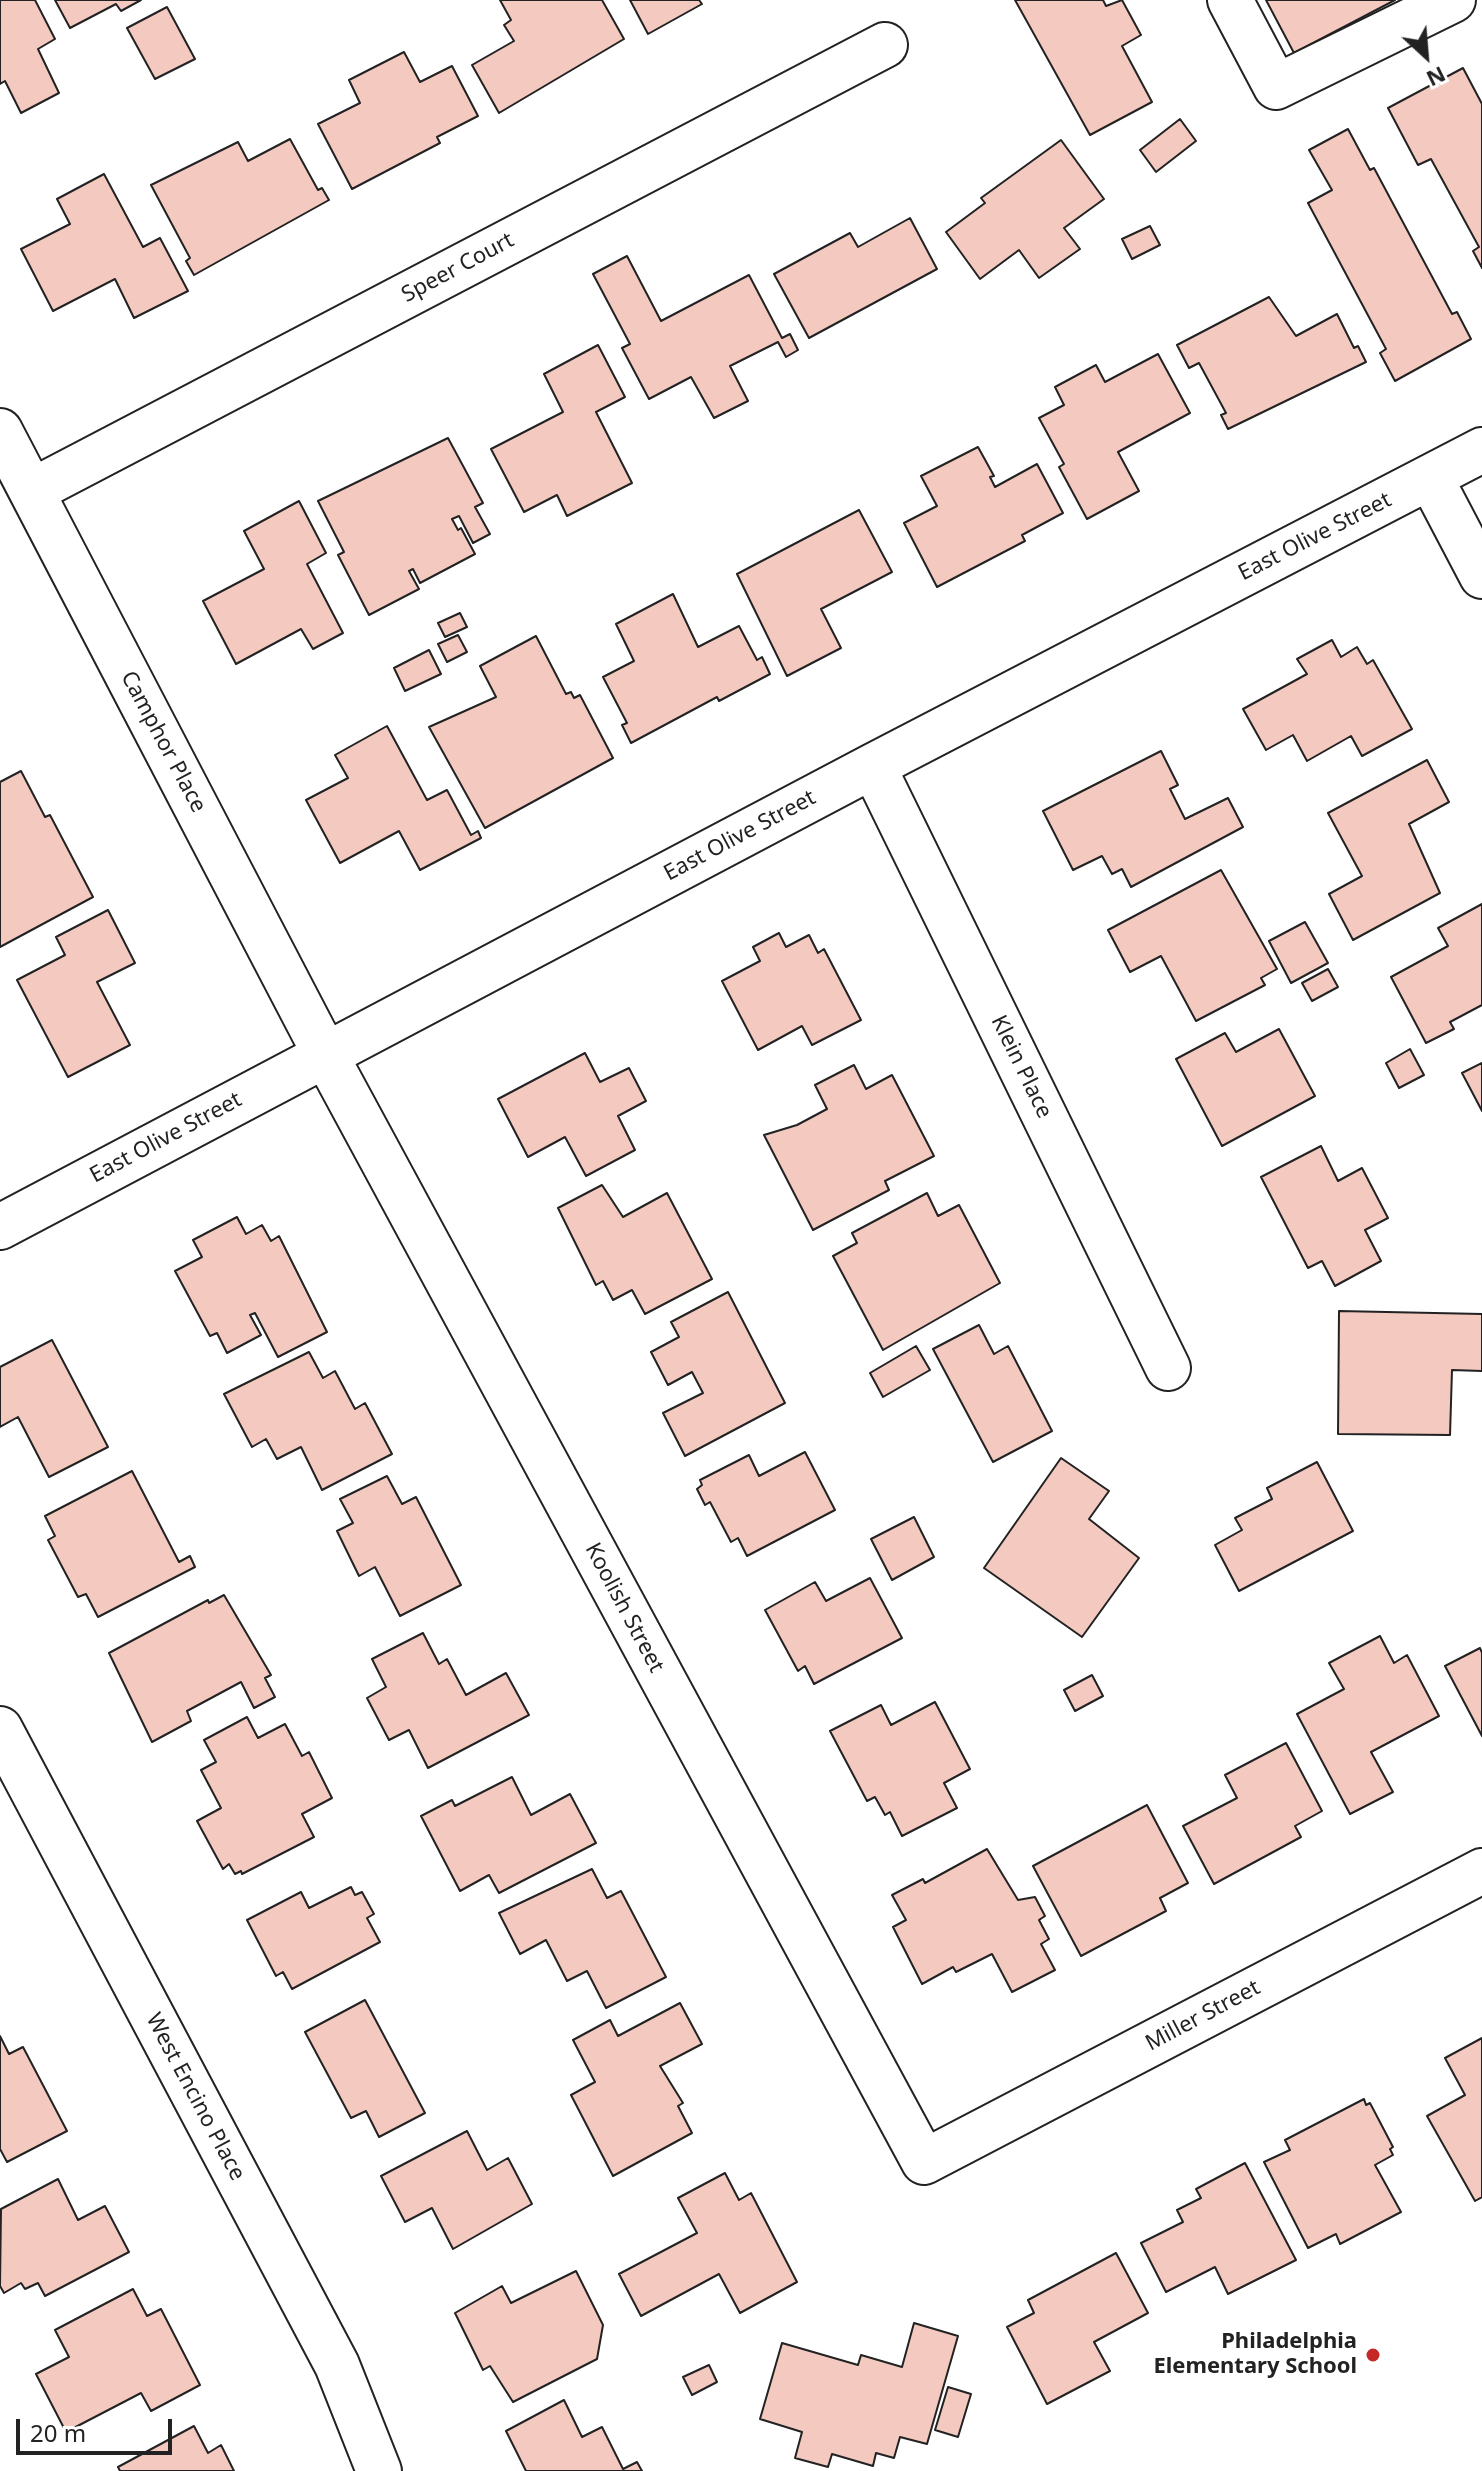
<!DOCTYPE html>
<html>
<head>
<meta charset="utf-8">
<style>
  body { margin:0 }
  #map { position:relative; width:1482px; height:2471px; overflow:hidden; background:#fff; font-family:"Noto Sans",sans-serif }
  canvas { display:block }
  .north { position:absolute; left:1386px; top:16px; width:80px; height:80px; -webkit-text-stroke:6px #fff; paint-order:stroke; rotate:154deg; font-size:22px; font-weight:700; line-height:32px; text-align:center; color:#222 }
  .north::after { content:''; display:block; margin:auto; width:28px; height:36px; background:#222; clip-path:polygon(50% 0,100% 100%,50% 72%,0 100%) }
  .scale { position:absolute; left:16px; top:2419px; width:156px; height:36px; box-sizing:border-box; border:4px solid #222; border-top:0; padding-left:10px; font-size:24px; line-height:28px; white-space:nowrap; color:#222; -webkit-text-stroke:6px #fff; paint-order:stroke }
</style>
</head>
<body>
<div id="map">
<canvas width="1482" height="2471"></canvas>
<div class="north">N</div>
<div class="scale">20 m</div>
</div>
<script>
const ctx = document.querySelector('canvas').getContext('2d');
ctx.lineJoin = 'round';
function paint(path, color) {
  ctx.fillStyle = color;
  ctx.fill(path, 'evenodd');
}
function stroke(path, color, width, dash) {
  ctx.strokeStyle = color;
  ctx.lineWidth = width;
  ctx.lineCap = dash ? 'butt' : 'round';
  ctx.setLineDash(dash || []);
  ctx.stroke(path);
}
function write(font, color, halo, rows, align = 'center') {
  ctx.font = font + ' "Noto Sans",sans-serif';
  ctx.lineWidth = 6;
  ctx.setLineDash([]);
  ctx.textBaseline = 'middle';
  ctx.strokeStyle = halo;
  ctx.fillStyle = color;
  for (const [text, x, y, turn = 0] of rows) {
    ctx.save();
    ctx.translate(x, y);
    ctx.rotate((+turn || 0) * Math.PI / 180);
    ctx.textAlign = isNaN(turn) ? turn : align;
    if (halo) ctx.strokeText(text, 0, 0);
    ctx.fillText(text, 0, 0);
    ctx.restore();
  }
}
const building = new Path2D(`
  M 0,0 L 35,0 L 55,39 L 38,49 L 59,93 L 21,113 L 5,81 L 0,84 Z
  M 55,0 L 141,0 L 121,11 L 116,4 L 70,28 Z
  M 500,0 L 602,0 L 624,39 L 499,113 L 472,65 L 514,41 L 504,25 L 511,20 Z
  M 630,0 L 699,0 L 702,4 L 648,34 Z
  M 1015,0 L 1103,0 L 1106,6 L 1122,0 L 1141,35 L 1122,46 L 1152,102 L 1090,135 Z
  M 1266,0 L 1395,0 L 1294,53 Z
  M 167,7 L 195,59 L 155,79 L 127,28 Z
  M 404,52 L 420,82 L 452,66 L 478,116 L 437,137 L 440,143 L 352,189 L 318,124 L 360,103 L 349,80 Z
  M 1463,68 L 1482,104 L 1482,268 L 1473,251 L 1479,247 L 1431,159 L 1418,165 L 1388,108 Z
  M 1180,119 L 1196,141 L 1156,172 L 1140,150 Z
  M 1348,129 L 1370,170 L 1374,168 L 1452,314 L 1457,312 L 1471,339 L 1395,381 L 1380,353 L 1386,349 L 1308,203 L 1332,190 L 1309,150 Z
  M 290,139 L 318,190 L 322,188 L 329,200 L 194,275 L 186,261 L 190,258 L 151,185 L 238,142 L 248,161 Z
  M 1061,140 L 1104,199 L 1064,228 L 1080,249 L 1039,278 L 1019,250 L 980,279 L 946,232 L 985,203 L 981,198 Z
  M 104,174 L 143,247 L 160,238 L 188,291 L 134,318 L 115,279 L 53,311 L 21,249 L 70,224 L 57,199 Z
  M 910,218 L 937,269 L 809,338 L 774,274 L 850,233 L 858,247 Z
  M 1150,226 L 1160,245 L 1132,259 L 1122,239 Z
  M 627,256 L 661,321 L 749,275 L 782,338 L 790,334 L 798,350 L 786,357 L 778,342 L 730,366 L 748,401 L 714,418 L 691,377 L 649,399 L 622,348 L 630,344 L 593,274 Z
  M 1269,297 L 1296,336 L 1337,314 L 1354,348 L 1358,346 L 1366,362 L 1228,429 L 1221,415 L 1226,413 L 1199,363 L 1189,368 L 1177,345 Z
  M 598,345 L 625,397 L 596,412 L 632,483 L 567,516 L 557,495 L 524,512 L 491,449 L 563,412 L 544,374 Z
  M 1158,354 L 1190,413 L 1118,452 L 1139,491 L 1087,519 L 1059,467 L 1064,464 L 1039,418 L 1064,405 L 1055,387 L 1096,365 L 1105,382 Z
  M 448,438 L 483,503 L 475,507 L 490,534 L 473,543 L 459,516 L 452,519 L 458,530 L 461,528 L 475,554 L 420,583 L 413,569 L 409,571 L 419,589 L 369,615 L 338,555 L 344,552 L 318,501 Z
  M 978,447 L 994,476 L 990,477 L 995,487 L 1037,464 L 1063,513 L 1022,535 L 1025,541 L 937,587 L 904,523 L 937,506 L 921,476 Z
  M 299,501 L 326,553 L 307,564 L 343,633 L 313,649 L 301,629 L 236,664 L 203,601 L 264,569 L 244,531 Z
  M 859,510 L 892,572 L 821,609 L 841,648 L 787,676 L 737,574 Z
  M 673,594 L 698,647 L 739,626 L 757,660 L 762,657 L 770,674 L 719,701 L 717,697 L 631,743 L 622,725 L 627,723 L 603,677 L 634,661 L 616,624 Z
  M 460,613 L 467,627 L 445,637 L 438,623 Z
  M 458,635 L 467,652 L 447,662 L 438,644 Z
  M 536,636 L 566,694 L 571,692 L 574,698 L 580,695 L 613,758 L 485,828 L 429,727 L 496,697 L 480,666 Z
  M 1332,640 L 1341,657 L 1357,647 L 1367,664 L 1373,660 L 1412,729 L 1362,756 L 1351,736 L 1307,761 L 1293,735 L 1266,750 L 1243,709 L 1307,674 L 1297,659 Z
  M 429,650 L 441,674 L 405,691 L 394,668 Z
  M 387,726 L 427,800 L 447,790 L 471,835 L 478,831 L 481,838 L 420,870 L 399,831 L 340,863 L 306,800 L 348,778 L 335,755 Z
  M 1161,751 L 1178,785 L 1170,789 L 1185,819 L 1228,798 L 1243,827 L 1131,887 L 1122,869 L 1112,874 L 1102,856 L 1073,870 L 1043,811 Z
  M 1427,760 L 1449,802 L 1409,824 L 1440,893 L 1353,940 L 1329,894 L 1362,876 L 1328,813 Z
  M 21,771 L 45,817 L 50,815 L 93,897 L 0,947 L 0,782 Z
  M 1221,870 L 1277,969 L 1261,978 L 1265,985 L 1196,1021 L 1161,956 L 1130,972 L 1108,930 Z
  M 1482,904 L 1482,1005 L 1450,1022 L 1454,1029 L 1426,1043 L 1391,977 L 1448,946 L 1438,928 Z
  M 108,910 L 135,963 L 97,982 L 130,1045 L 68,1077 L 17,980 L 65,955 L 56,937 Z
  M 1305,922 L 1328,963 L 1291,983 L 1269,941 Z
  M 779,933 L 786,947 L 809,935 L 818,953 L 824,949 L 861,1020 L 812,1045 L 802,1026 L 758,1050 L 722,981 L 760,961 L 753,947 Z
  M 1328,969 L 1338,987 L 1312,1001 L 1302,983 Z
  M 1279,1029 L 1315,1096 L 1222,1146 L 1176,1059 L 1225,1033 L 1236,1052 Z
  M 1410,1049 L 1424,1075 L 1399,1088 L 1386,1063 Z
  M 585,1053 L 600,1082 L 629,1068 L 646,1101 L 618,1116 L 635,1150 L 586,1176 L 565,1137 L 528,1157 L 498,1099 Z
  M 1482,1063 L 1482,1111 L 1462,1073 Z
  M 854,1065 L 866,1089 L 892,1075 L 934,1156 L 885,1181 L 889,1190 L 813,1230 L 764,1135 L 797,1125 L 827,1109 L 815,1085 Z
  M 1321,1146 L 1338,1181 L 1362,1168 L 1388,1218 L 1365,1230 L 1381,1261 L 1335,1286 L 1322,1261 L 1308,1268 L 1261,1177 Z
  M 602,1185 L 623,1217 L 667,1193 L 712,1279 L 645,1314 L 632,1290 L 613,1300 L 603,1281 L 596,1285 L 558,1208 Z
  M 927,1193 L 938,1216 L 959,1205 L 1000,1283 L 883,1350 L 833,1256 L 857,1243 L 852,1233 Z
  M 237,1217 L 246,1234 L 262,1225 L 271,1241 L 279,1236 L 327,1332 L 278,1357 L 255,1313 L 250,1315 L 261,1335 L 227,1353 L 217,1333 L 210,1336 L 175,1271 L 202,1257 L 193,1240 Z
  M 728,1292 L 785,1403 L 685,1456 L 663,1413 L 703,1393 L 692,1372 L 668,1385 L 651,1352 L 679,1337 L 671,1322 Z
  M 1339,1311 L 1482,1314 L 1482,1371 L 1452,1370 L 1450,1435 L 1338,1434 Z
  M 979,1325 L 994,1354 L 1008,1346 L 1052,1431 L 993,1462 L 933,1349 Z
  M 52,1340 L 108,1447 L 49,1477 L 18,1417 L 0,1427 L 0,1367 Z
  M 916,1346 L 930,1370 L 883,1397 L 870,1373 Z
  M 309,1352 L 323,1378 L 335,1371 L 355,1409 L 365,1403 L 392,1454 L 322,1490 L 301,1447 L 277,1459 L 266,1439 L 252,1447 L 224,1394 Z
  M 805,1452 L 835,1510 L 747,1556 L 738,1538 L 731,1542 L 710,1502 L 705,1505 L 697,1489 L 702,1485 L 700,1480 L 749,1455 L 759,1476 Z
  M 1061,1458 L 1109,1491 L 1089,1519 L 1139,1558 L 1082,1637 L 984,1568 Z
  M 1317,1462 L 1353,1531 L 1239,1591 L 1215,1545 L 1242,1530 L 1235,1518 L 1272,1499 L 1267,1488 Z
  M 132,1471 L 179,1562 L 190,1556 L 195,1567 L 98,1617 L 86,1594 L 78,1597 L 48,1540 L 55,1536 L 45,1516 Z
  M 387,1476 L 402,1504 L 416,1497 L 461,1585 L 400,1616 L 375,1567 L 359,1576 L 337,1531 L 353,1523 L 340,1499 Z
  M 914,1517 L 934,1557 L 892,1580 L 871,1539 Z
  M 870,1578 L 902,1638 L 814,1684 L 805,1666 L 798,1671 L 765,1610 L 815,1582 L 826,1601 Z
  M 224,1595 L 271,1675 L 265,1678 L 275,1697 L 254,1708 L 241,1682 L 187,1711 L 191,1721 L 152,1742 L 109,1653 L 208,1600 L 209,1603 Z
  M 423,1633 L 439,1664 L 447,1659 L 466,1695 L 506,1673 L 529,1715 L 428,1768 L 409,1730 L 389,1740 L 367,1698 L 386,1687 L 372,1659 Z
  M 1380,1636 L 1394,1663 L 1407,1655 L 1439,1716 L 1371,1752 L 1393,1792 L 1350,1814 L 1297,1714 L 1344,1689 L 1329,1663 Z
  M 1480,1648 L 1482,1653 L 1482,1736 L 1445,1666 Z
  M 1092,1675 L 1103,1696 L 1075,1711 L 1064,1690 Z
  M 935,1702 L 970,1769 L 944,1783 L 957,1808 L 902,1836 L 890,1812 L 885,1815 L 875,1797 L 867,1801 L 830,1731 L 881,1705 L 891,1725 Z
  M 247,1717 L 258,1738 L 285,1724 L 302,1756 L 309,1752 L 332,1798 L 302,1814 L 314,1837 L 242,1874 L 241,1871 L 235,1874 L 229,1864 L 223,1869 L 197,1821 L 221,1808 L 201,1770 L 216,1762 L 204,1740 Z
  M 1286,1743 L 1322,1811 L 1295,1826 L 1301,1837 L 1214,1884 L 1183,1826 L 1237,1798 L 1225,1775 Z
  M 512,1777 L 531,1815 L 570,1794 L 596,1843 L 499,1893 L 489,1875 L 460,1891 L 421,1816 L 452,1800 L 455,1806 Z
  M 1147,1805 L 1188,1883 L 1160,1898 L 1166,1911 L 1081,1956 L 1033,1866 Z
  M 987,1849 L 1018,1900 L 1035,1897 L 1045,1916 L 1039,1920 L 1049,1939 L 1041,1944 L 1055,1970 L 1012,1992 L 992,1954 L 956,1972 L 953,1967 L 922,1984 L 893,1927 L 906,1920 L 892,1895 L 923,1879 L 925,1883 Z
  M 592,1869 L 607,1898 L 621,1891 L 666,1977 L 606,2008 L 587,1971 L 567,1981 L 546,1940 L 520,1954 L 499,1913 Z
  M 351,1887 L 355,1895 L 362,1892 L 374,1914 L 367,1918 L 380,1942 L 292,1989 L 283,1972 L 276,1976 L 247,1920 L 301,1892 L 309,1908 Z
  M 365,2000 L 425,2113 L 379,2137 L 366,2111 L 351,2118 L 305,2032 Z
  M 680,2003 L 702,2044 L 660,2066 L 683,2103 L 678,2106 L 692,2133 L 613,2176 L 571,2095 L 595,2082 L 573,2040 L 610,2020 L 618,2036 Z
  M 0,2036 L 9,2054 L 23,2047 L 67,2131 L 7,2162 L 0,2149 Z
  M 1482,2038 L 1482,2197 L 1475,2201 L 1427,2116 L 1465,2095 L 1445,2058 Z
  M 1364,2099 L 1366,2105 L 1370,2103 L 1393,2147 L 1390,2149 L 1393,2155 L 1375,2165 L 1401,2212 L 1340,2244 L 1336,2234 L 1308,2248 L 1264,2162 L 1290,2150 L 1285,2140 Z
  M 467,2131 L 487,2170 L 508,2158 L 532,2204 L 453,2249 L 432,2208 L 405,2222 L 381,2176 Z
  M 1245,2163 L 1296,2260 L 1228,2294 L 1215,2267 L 1166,2292 L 1141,2243 L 1183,2222 L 1177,2210 L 1201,2198 L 1196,2189 Z
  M 725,2173 L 739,2200 L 751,2193 L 797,2282 L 740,2313 L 719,2274 L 641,2316 L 619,2274 L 697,2233 L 678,2198 Z
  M 58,2179 L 78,2220 L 105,2206 L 129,2252 L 45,2296 L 38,2283 L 25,2289 L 21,2283 L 4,2293 L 0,2286 L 1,2209 Z
  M 1116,2253 L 1148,2313 L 1094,2342 L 1110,2371 L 1047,2404 L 1007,2327 L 1034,2313 L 1028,2300 Z
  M 576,2271 L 603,2325 L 597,2359 L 513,2402 L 490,2366 L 483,2370 L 455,2313 L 502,2286 L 511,2303 Z
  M 133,2289 L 147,2316 L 161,2309 L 200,2385 L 151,2411 L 141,2393 L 66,2432 L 36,2374 L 69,2357 L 55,2330 Z
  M 914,2323 L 958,2336 L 927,2444 L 900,2437 L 894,2458 L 876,2453 L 873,2466 L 832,2454 L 828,2467 L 795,2458 L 802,2432 L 760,2419 L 782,2343 L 858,2365 L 861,2355 L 902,2367 Z
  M 709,2365 L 717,2382 L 692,2395 L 683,2377 Z
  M 948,2387 L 971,2394 L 958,2437 L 935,2430 Z
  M 564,2400 L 582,2437 L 602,2427 L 623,2469 L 637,2462 L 642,2471 L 526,2471 L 506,2431 Z
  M 194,2426 L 208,2453 L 221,2445 L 234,2471 L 120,2471 L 118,2467 Z`);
const minor = new Path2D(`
  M 1230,0 L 1276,87 L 1453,0
  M 0,431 L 325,1054 L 924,2162 L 1482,1871
  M 1430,477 L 1482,576
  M 32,491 L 885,45
  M 873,766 L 1168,1368
  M 0,1227 L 873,766 L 1482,450
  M 0,1729 L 337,2365 L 379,2471`);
const markers = [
  [1373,2355,8,"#c62828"]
];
const streetNames = [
  ["Speer Court",458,268,-28],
  ["East Olive Street",1315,537,-27],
  ["Camphor Place",163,742,62],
  ["East Olive Street",740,836,-28],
  ["Klein Place",1021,1067,64],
  ["East Olive Street",166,1138,-28],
  ["Koolish Street",624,1608,62],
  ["Miller Street",1203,2016,-28],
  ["West Encino Place",195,2097,62]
];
const poiNames = [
  ["Philadelphia",1357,2342],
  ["Elementary School",1357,2367]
];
paint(building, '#f3c9c0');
stroke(building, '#222', 2);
stroke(minor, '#222', 48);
stroke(minor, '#fff', 44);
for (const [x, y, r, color] of markers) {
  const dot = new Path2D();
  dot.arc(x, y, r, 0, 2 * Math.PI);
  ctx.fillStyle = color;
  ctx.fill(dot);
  stroke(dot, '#fff', 3);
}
write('22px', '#222', '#fff', streetNames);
write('bold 22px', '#222', '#fff', poiNames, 'right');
</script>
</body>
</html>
